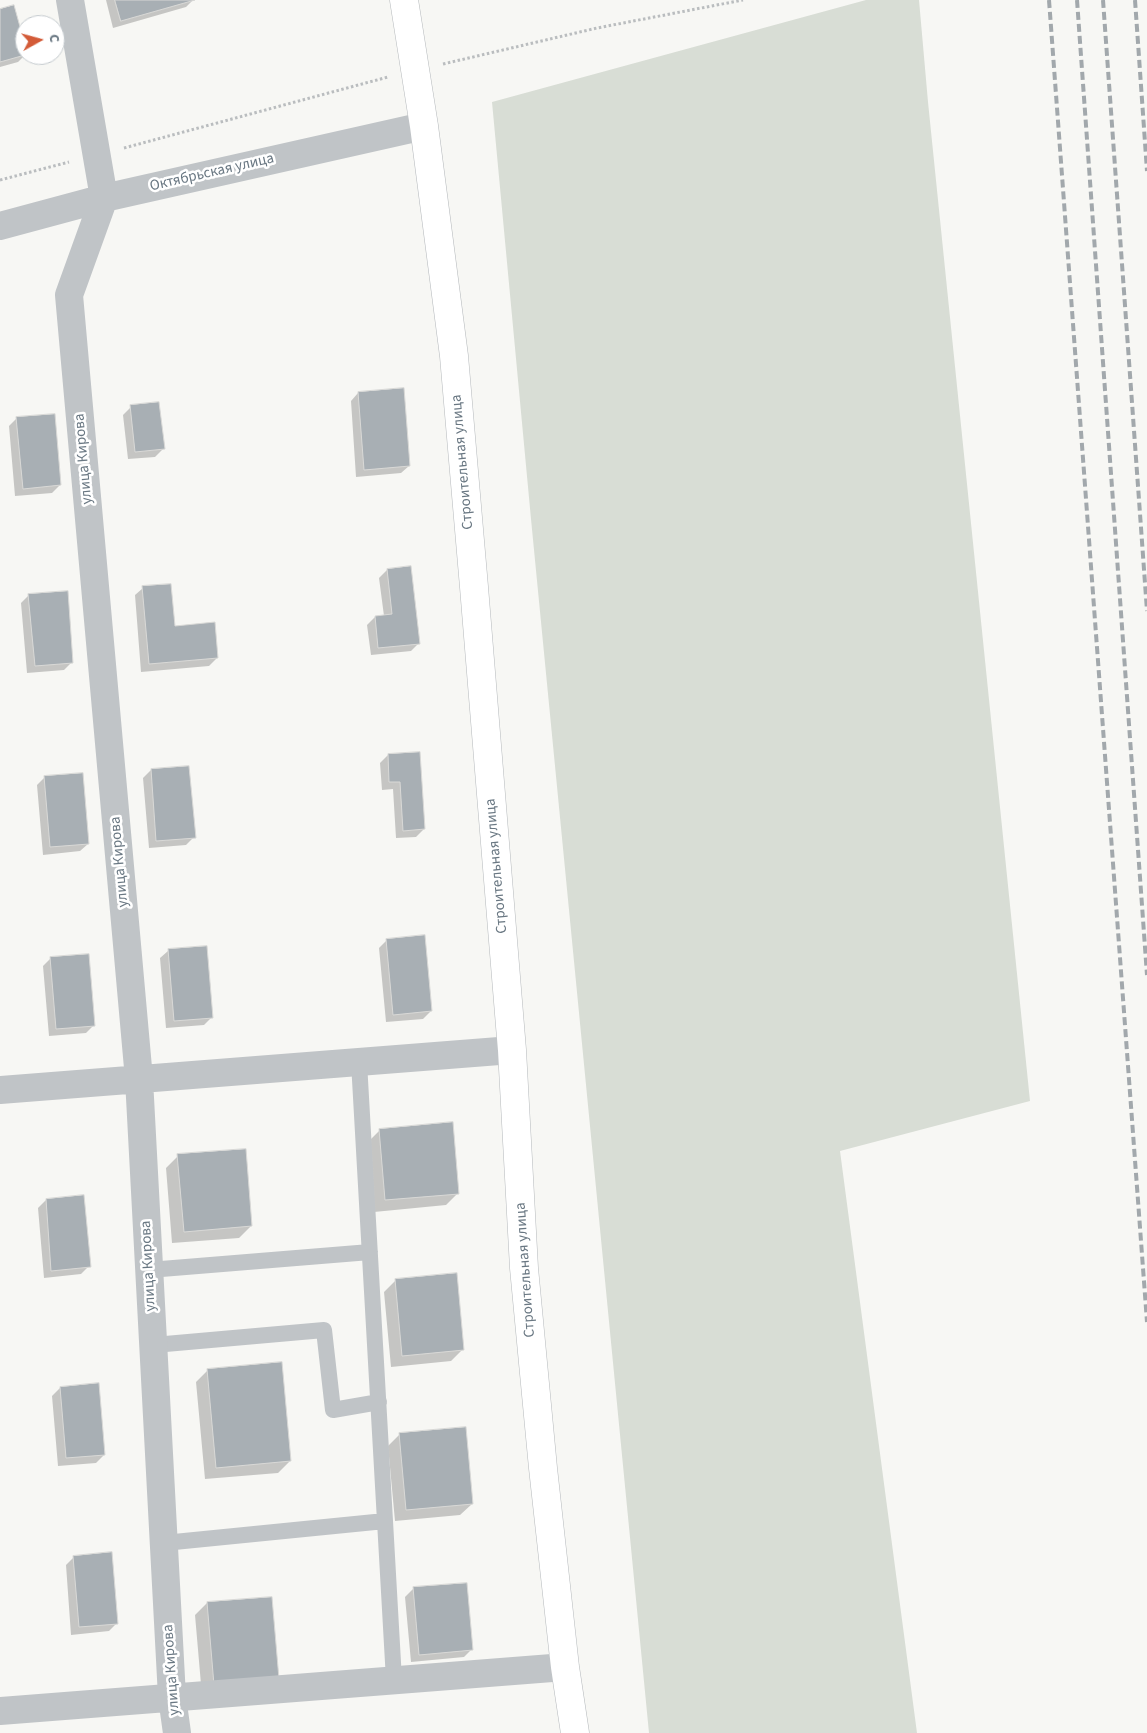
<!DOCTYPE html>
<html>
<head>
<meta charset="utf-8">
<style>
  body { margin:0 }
  #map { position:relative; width:1147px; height:1733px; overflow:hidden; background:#f7f7f4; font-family:"Source Sans 3",sans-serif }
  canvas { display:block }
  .north { position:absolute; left:15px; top:15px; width:50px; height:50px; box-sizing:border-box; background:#fff; border:1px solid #c3c9cd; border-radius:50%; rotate:83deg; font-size:14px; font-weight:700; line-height:20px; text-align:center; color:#697782 }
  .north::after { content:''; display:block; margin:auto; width:18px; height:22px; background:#d35b38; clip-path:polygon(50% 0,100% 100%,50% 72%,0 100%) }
</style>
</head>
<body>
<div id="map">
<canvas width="1147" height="1733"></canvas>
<div class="north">С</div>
</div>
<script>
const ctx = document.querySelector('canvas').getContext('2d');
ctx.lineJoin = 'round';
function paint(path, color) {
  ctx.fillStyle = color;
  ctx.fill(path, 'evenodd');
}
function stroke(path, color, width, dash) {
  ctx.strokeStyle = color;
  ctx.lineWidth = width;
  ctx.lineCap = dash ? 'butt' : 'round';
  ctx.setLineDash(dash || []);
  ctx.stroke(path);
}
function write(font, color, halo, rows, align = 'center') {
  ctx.font = font + ' "Source Sans 3",sans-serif';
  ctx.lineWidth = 5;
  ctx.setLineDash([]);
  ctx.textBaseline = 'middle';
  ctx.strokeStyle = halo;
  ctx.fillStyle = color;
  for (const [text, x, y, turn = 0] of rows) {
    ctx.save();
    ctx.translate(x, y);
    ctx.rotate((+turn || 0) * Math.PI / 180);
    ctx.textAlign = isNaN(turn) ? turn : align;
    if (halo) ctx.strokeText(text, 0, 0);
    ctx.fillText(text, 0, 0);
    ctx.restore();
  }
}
const green = new Path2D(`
  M 866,0 L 919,0 L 928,102 L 1030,1101 L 840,1151 L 917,1733 L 649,1733 L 531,519 L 492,102 Z`);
const shadow = new Path2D(`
  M 106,0 L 193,0 L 186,7 L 113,28 Z
  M 0,10 L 25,49 L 25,55 L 18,62 L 0,67 Z
  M 358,393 L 409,466 L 401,473 L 356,477 L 351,401 Z
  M 131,407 L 163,449 L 155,457 L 128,459 L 123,415 Z
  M 17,418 L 60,485 L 52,493 L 15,496 L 9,426 Z
  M 387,570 L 419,643 L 411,651 L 371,655 L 367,625 L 375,617 L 384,616 L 379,578 Z
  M 143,588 L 173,627 L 217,658 L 209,666 L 141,672 L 135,595 Z
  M 29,595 L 72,662 L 64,670 L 27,673 L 21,603 Z
  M 388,755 L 424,829 L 416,837 L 396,838 L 393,789 L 382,790 L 380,763 Z
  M 188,767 L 194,837 L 186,845 L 149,848 L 143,778 L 151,770 Z
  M 45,777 L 88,844 L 80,851 L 43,855 L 37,785 Z
  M 387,940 L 431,1011 L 423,1019 L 386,1022 L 379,948 Z
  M 206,948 L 212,1017 L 204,1025 L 166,1028 L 160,958 L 168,951 Z
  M 51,958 L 94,1025 L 86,1033 L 49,1036 L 43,966 Z
  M 380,1130 L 458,1193 L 446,1205 L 374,1212 L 368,1142 Z
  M 178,1156 L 251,1226 L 239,1238 L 172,1243 L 166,1168 Z
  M 46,1200 L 89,1266 L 81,1274 L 44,1278 L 38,1208 Z
  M 396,1280 L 463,1349 L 451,1361 L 391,1367 L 384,1292 Z
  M 208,1370 L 290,1461 L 278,1473 L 205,1479 L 196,1382 Z
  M 60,1388 L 104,1455 L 96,1463 L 58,1466 L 52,1396 Z
  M 400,1434 L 472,1504 L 460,1515 L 395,1521 L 388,1446 Z
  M 74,1557 L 117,1623 L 109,1631 L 71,1635 L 66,1565 Z
  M 413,1589 L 472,1649 L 464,1657 L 411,1662 L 405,1597 Z
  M 271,1598 L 278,1679 L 202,1696 L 195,1615 L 207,1603 Z`);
const building = new Path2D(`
  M 115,0 L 195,0 L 121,21 Z
  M 14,5 L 25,45 L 25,55 L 0,62 L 0,9 Z
  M 404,388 L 410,466 L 364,470 L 358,392 Z
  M 159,402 L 165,449 L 135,452 L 130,405 Z
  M 55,414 L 61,485 L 23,489 L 16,417 Z
  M 411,566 L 420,644 L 378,648 L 375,616 L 392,614 L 387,569 Z
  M 171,584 L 175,626 L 215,622 L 218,658 L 149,664 L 142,586 Z
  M 68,591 L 73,663 L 35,666 L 28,594 Z
  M 420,752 L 425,829 L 403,831 L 400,782 L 389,782 L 388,754 Z
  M 189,766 L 196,838 L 156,841 L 151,769 Z
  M 83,773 L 89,844 L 50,847 L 44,776 Z
  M 425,935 L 432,1011 L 393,1015 L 386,939 Z
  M 207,946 L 213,1018 L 174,1021 L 168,949 Z
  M 89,954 L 95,1026 L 56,1029 L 50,957 Z
  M 453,1122 L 459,1194 L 385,1200 L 379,1129 Z
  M 246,1149 L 252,1226 L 184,1232 L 177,1154 Z
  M 84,1195 L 91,1267 L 51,1271 L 46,1199 Z
  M 457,1273 L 464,1350 L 402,1356 L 395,1279 Z
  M 282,1362 L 291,1461 L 216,1468 L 207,1369 Z
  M 99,1383 L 105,1455 L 66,1458 L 60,1387 Z
  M 466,1427 L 473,1504 L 406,1510 L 399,1433 Z
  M 112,1552 L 118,1624 L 79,1627 L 73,1556 Z
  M 467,1583 L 473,1650 L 419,1655 L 413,1587 Z
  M 272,1597 L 279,1679 L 214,1685 L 207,1602 Z`);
const path = new Path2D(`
  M 443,64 L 597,28 L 743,0
  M 124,148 L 388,77
  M 0,180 L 69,162`);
const service = new Path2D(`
  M 359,1062 L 394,1680
  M 149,1270 L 370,1252
  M 154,1345 L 324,1330 L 333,1410 L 379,1402
  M 164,1543 L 385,1521`);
const minor = new Path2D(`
  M 70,0 L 104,198 L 69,295 L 139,1079 L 172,1697 L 177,1733
  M 0,226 L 104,198 L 424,126
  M 0,1090 L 512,1050
  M 0,1711 L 565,1667`);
const primary = new Path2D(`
  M 404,0 L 424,126 L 454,356 L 474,587 L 512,1050 L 524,1268 L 543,1468 L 565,1667 L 575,1733`);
const rail = new Path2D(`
  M 1049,0 L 1147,1322
  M 1077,0 L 1147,975
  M 1103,0 L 1147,611
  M 1135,0 L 1147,171`);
const streetNames = [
  ["Октябрьская улица",212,173,-13],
  ["улица Кирова",84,459,-95],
  ["Строительная улица",463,462,-95],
  ["улица Кирова",120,862,-95],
  ["Строительная улица",497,866,-95],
  ["улица Кирова",149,1266,-93],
  ["Строительная улица",526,1270,-94],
  ["улица Кирова",172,1670,-94]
];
paint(green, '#d8ddd5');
paint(shadow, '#0003');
paint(building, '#a8afb4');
stroke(building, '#d8d8d6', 1);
stroke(primary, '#b4b8bb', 29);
stroke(path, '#babdbf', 3, [2.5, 2.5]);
stroke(service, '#c0c4c7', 16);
stroke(minor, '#c0c4c7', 28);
stroke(primary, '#fff', 28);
stroke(rail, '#a2a8ac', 4, [8, 4]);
write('15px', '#697782', '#fff', streetNames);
</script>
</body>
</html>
